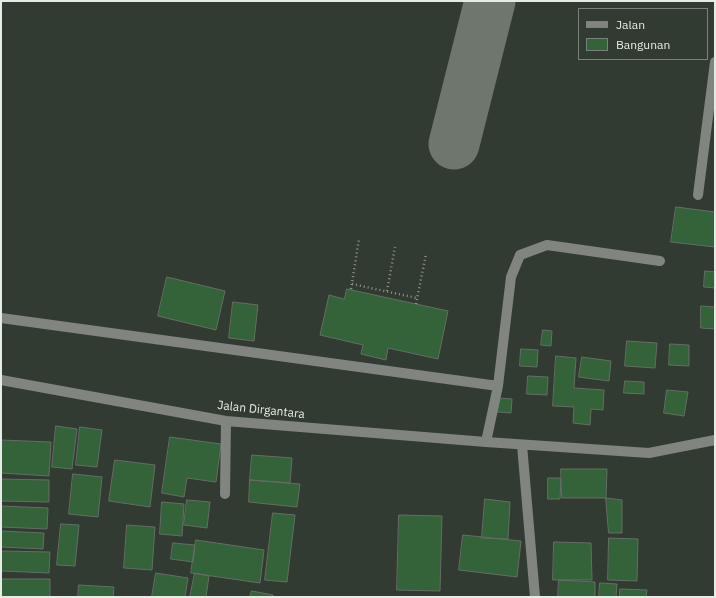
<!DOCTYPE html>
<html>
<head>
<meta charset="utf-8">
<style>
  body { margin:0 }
  #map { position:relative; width:716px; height:598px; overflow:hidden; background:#323b32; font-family:"IBM Plex Sans",sans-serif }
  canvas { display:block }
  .frame { position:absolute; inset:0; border:2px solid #e5ebe5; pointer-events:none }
  .legend { position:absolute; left:578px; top:8px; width:130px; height:52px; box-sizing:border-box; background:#323b32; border:1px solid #7a817a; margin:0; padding:5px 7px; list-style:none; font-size:12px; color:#e5ebe5 }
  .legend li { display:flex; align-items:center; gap:8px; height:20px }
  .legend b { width:20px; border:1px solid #7a817a }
</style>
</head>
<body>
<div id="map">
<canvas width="716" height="598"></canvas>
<div class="frame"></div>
<ul class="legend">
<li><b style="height:5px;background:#808580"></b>Jalan</li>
<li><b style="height:11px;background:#346239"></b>Bangunan</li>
</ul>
</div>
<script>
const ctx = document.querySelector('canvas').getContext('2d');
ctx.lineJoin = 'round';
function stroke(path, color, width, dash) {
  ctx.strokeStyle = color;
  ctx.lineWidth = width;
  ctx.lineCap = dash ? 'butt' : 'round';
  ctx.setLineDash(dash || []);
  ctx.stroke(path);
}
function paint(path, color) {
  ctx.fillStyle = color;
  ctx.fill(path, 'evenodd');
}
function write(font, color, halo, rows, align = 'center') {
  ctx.font = font + ' "IBM Plex Sans",sans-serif';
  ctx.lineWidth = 4;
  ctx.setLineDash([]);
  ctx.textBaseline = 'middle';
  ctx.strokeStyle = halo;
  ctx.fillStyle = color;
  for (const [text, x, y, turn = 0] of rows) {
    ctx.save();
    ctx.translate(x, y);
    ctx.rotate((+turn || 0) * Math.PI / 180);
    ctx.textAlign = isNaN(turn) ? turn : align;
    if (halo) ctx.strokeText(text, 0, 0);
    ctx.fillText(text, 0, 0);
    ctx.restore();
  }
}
const taxiway = new Path2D(`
  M 454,144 L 490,1`);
const building = new Path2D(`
  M 676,207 L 715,212 L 715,247 L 671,242 Z
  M 705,271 L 715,272 L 715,288 L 704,287 Z
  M 167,277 L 225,291 L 216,330 L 158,316 Z
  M 347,289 L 448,311 L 438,359 L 388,348 L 386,360 L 361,354 L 363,345 L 320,335 L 329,295 L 344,299 Z
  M 233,302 L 258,305 L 254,341 L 229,338 Z
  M 701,306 L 715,307 L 715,329 L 701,328 Z
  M 543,330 L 552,331 L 551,346 L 541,345 Z
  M 627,341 L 657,343 L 655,368 L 625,366 Z
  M 670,344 L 689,345 L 689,366 L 669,365 Z
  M 521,349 L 538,350 L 537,367 L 520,366 Z
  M 556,356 L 576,358 L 574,388 L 604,390 L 603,410 L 591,409 L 590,425 L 573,423 L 574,407 L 553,406 Z
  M 582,357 L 611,361 L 609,381 L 579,377 Z
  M 528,376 L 548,377 L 547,395 L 527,394 Z
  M 625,381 L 644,382 L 644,394 L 624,393 Z
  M 667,390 L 688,392 L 684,416 L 664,413 Z
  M 499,398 L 512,399 L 511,413 L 498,412 Z
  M 56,426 L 77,429 L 72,469 L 52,467 Z
  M 80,427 L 102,430 L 97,467 L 76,465 Z
  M 170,437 L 221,444 L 216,482 L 187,478 L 184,497 L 162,493 Z
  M 1,440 L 51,442 L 49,476 L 1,473 Z
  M 252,455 L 292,458 L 290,483 L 250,480 Z
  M 115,460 L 155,465 L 150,507 L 109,501 Z
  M 561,469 L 607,469 L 606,498 L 562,498 Z
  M 73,474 L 102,477 L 98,517 L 69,514 Z
  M 548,478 L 561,478 L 560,499 L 548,499 Z
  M 1,479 L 49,480 L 49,502 L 1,501 Z
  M 250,480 L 300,484 L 297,507 L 249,502 Z
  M 606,498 L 622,500 L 622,533 L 609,533 Z
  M 485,499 L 510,502 L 508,539 L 482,538 Z
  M 187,500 L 210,502 L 207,528 L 184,525 Z
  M 162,502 L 184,504 L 182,536 L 160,534 Z
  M 1,506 L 48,508 L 47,529 L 1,527 Z
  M 273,513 L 295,515 L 287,582 L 265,580 Z
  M 399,515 L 442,516 L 440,591 L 397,590 Z
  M 61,524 L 79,525 L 75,566 L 57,565 Z
  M 127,525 L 155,527 L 152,570 L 124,568 Z
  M 1,531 L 44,533 L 43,549 L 1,547 Z
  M 463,535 L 521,541 L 517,577 L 459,570 Z
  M 609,538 L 638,539 L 637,581 L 608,580 Z
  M 196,540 L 264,550 L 260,583 L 191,573 Z
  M 554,542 L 591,543 L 592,580 L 553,580 Z
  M 173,543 L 195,545 L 193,562 L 171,559 Z
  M 1,551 L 50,552 L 49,573 L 1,571 Z
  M 156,573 L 188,578 L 185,597 L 152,597 Z
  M 195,573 L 209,576 L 206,597 L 190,597 Z
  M 1,579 L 50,579 L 50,597 L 1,597 Z
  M 559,580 L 595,582 L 595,597 L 558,597 Z
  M 600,583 L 617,584 L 616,597 L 599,597 Z
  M 79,585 L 114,587 L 113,597 L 78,597 Z
  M 620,589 L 647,590 L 646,597 L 620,597 Z
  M 252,591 L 273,595 L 273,597 L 250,597 Z`);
const path = new Path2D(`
  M 352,284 L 417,298
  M 351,289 L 359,239
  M 387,291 L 395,247
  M 416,304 L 426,254`);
const minor = new Path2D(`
  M 698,195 L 715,62
  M 1,318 L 498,386
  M 1,380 L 226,421 L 486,442 L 649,453 L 715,440
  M 486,442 L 498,386 L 511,277 L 520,255 L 547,245 L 660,261
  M 522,445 L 535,597
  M 225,494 L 226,421`);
const streetNames = [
  ["Jalan Dirgantara",261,410,6]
];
stroke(taxiway, '#6e766e', 51);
paint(building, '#346239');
stroke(building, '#646e65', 1);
stroke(path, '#909790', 2.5, [1, 3]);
stroke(minor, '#808580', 10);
write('12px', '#e5ebe5', '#323b32', streetNames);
</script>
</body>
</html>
